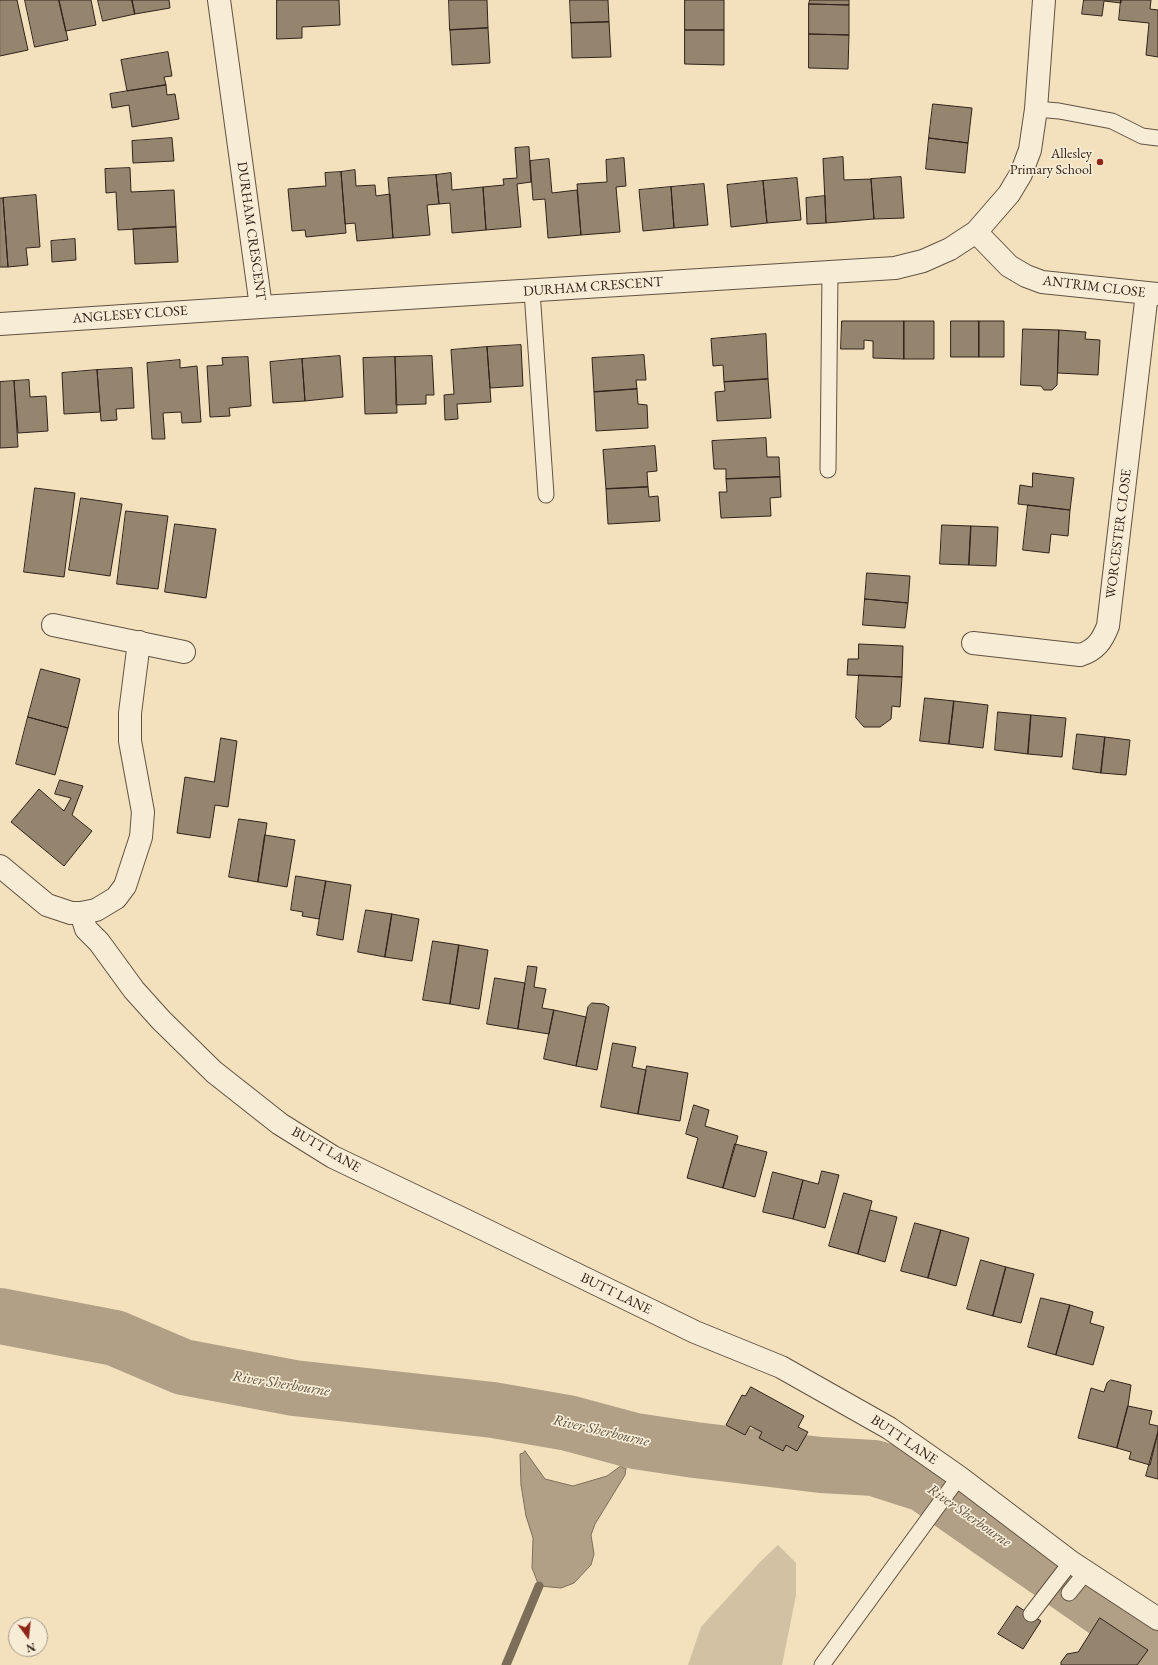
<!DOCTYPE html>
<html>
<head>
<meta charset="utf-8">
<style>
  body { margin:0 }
  #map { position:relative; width:1158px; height:1665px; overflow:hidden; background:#f3e1be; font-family:"EB Garamond",serif }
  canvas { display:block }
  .north { position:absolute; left:8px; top:1617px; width:40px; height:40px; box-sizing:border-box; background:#f7ecd5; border:1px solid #a79b8a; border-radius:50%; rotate:165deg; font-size:11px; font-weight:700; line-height:16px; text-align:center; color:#302219 }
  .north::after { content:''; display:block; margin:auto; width:14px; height:18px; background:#8f2418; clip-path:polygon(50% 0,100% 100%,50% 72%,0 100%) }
</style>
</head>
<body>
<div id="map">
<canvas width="1158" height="1665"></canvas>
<div class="north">N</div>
</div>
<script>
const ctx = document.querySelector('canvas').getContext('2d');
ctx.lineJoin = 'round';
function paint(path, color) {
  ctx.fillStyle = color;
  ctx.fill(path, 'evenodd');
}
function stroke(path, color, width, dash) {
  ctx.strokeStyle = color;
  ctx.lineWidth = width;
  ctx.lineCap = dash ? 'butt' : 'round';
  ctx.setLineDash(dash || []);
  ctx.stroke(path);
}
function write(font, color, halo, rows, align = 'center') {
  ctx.font = font + ' "EB Garamond",serif';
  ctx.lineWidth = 3.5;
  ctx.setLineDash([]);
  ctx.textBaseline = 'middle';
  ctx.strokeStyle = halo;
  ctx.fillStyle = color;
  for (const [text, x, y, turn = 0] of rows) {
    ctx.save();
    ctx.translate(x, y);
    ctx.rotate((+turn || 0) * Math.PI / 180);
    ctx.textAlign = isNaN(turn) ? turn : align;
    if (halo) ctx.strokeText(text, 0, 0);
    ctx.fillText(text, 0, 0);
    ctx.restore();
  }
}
const green = new Path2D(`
  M 778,1545 L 796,1563 L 796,1595 L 782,1665 L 688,1665 L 701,1627 L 761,1561 Z`);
const water = new Path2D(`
  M 525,1451 L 545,1479 L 573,1486 L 607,1476 L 622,1465 L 623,1468 L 626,1468 L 625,1475 L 595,1524 L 591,1535 L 594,1554 L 591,1565 L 574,1583 L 561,1588 L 539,1586 L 532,1568 L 533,1538 L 526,1516 L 521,1485 L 520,1454 L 523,1453 Z`);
const stream = new Path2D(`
  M 506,1665 L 539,1586`);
const river = new Path2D(`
  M 0,1316 L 115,1338 L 183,1367 L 294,1388 L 493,1410 L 568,1423 L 635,1441 L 695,1450 L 821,1465 L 874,1468 L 924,1484 L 1158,1647`);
const building = new Path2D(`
  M 0,0 L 17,0 L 28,50 L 0,56 Z
  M 25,0 L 59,0 L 68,40 L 35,47 Z
  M 59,0 L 91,0 L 96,25 L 66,31 Z
  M 98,0 L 132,0 L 135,14 L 103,21 Z
  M 132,0 L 169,0 L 170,8 L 135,14 Z
  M 277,0 L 339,0 L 340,25 L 302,27 L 302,38 L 277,39 Z
  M 449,0 L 487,0 L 488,28 L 450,30 Z
  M 570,0 L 608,0 L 609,22 L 571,23 Z
  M 685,0 L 724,0 L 724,30 L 685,30 Z
  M 810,0 L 849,0 L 849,5 L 809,4 Z
  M 1084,0 L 1121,0 L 1121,3 L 1104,1 L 1102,16 L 1082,14 Z
  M 1121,0 L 1151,0 L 1150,9 L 1158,10 L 1158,57 L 1146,55 L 1149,23 L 1119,20 Z
  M 809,4 L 849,5 L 849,35 L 809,34 Z
  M 609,22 L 611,57 L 572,58 L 571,23 Z
  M 488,28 L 490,63 L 452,65 L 450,30 Z
  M 685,30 L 724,30 L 724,65 L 685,64 Z
  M 809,34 L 849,35 L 848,69 L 809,68 Z
  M 168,52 L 172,76 L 164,77 L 166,85 L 127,91 L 121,60 Z
  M 166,85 L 167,95 L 175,94 L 179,119 L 132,127 L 129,105 L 112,108 L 110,94 Z
  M 933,104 L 972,108 L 968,143 L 929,138 Z
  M 172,138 L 174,161 L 133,163 L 132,141 Z
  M 929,138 L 968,143 L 965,173 L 926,169 Z
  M 529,147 L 531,182 L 517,184 L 521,227 L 486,230 L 483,187 L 504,185 L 503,179 L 517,178 L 515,148 Z
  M 843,157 L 844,180 L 871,179 L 874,219 L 826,223 L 823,159 Z
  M 624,158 L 626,186 L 616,187 L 620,232 L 581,235 L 577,184 L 607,182 L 606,160 Z
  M 549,159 L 552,193 L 577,190 L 581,235 L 548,238 L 545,199 L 533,200 L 530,161 Z
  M 130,168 L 131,192 L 174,190 L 176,227 L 118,230 L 116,192 L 106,193 L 105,169 Z
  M 355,170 L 356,186 L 375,185 L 376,196 L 390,194 L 393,238 L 357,241 L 355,223 L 345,224 L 341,172 Z
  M 341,172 L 346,233 L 306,237 L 305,230 L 292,231 L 288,189 L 326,186 L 325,173 Z
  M 451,173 L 452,190 L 483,187 L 486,230 L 452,233 L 450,203 L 439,204 L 436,175 Z
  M 436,175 L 439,204 L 427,205 L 430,235 L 393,238 L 388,178 Z
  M 901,177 L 904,218 L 874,219 L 871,179 Z
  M 797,178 L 801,220 L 767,223 L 763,181 Z
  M 763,181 L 767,223 L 731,227 L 727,185 Z
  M 704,184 L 708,225 L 674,228 L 671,187 Z
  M 671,187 L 674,228 L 643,231 L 639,190 Z
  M 36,195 L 40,247 L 26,248 L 28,265 L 8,267 L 3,198 Z
  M 825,196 L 826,223 L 807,224 L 806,198 Z
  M 0,198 L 3,198 L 8,267 L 0,267 Z
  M 176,227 L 178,262 L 135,264 L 133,229 Z
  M 75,239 L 76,260 L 52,262 L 51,241 Z
  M 842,321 L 904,321 L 904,359 L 873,358 L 873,341 L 864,340 L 864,349 L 841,349 Z
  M 904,321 L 934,321 L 934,359 L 904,359 Z
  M 951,321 L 979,321 L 979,357 L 951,357 Z
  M 979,321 L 1004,321 L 1004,357 L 979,357 Z
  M 1023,329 L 1059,330 L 1057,385 L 1052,390 L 1044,390 L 1041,386 L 1021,385 Z
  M 1059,330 L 1086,332 L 1085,339 L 1100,340 L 1098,375 L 1058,373 Z
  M 766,334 L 768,379 L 724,382 L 723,365 L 713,366 L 711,339 Z
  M 521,345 L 523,386 L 490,388 L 487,347 Z
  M 487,347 L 491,402 L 457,404 L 458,419 L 445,420 L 444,395 L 454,394 L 451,350 Z
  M 644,355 L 646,380 L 636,380 L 637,389 L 594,392 L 592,358 Z
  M 340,356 L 343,397 L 305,401 L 302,359 Z
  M 432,356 L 434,395 L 426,395 L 426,404 L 396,405 L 395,357 Z
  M 248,357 L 251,406 L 229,408 L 230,416 L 210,417 L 207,366 L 223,365 L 222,358 Z
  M 395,357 L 397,413 L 365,414 L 363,358 Z
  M 302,359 L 305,401 L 273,403 L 270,362 Z
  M 180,360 L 180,368 L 197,366 L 201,422 L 182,423 L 181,412 L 163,413 L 165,439 L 152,439 L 147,363 Z
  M 132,368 L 134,408 L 116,409 L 117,420 L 101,421 L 97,370 Z
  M 97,370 L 100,412 L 64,414 L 62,373 Z
  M 768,379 L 771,418 L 717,421 L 715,392 L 725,391 L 724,382 Z
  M 29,380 L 30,397 L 46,396 L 48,431 L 18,433 L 14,381 Z
  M 14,381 L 18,447 L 0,448 L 0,382 Z
  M 637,389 L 638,404 L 647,405 L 648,428 L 596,431 L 594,392 Z
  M 766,438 L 767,457 L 779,457 L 780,477 L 726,479 L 726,469 L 714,469 L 712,441 Z
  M 655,446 L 657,471 L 647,472 L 648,487 L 606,489 L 603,450 Z
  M 1033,473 L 1074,478 L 1070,510 L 1018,504 L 1020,485 L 1032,487 Z
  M 780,477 L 781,497 L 770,498 L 771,516 L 721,518 L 719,492 L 727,492 L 726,479 Z
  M 648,487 L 649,497 L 658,496 L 660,521 L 608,524 L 606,489 Z
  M 35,488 L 75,493 L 64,577 L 24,572 Z
  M 81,498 L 122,504 L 110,576 L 69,570 Z
  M 1028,505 L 1070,510 L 1068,536 L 1051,534 L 1049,553 L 1023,550 Z
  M 126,511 L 168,516 L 158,589 L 117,584 Z
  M 175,524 L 216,529 L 206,598 L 165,592 Z
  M 942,525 L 971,526 L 969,565 L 940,564 Z
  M 971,526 L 998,527 L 996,566 L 969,565 Z
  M 867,573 L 910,576 L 908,603 L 865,599 Z
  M 865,599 L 908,603 L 905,628 L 863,625 Z
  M 859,644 L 903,646 L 902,677 L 847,675 L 848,659 L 858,659 Z
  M 41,669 L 80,679 L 68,728 L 28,717 Z
  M 859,675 L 902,677 L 900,707 L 892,706 L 891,719 L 880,727 L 864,727 L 856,718 Z
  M 925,698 L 954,701 L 949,744 L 920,741 Z
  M 954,701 L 988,705 L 983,748 L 949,744 Z
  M 998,712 L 1031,715 L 1028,754 L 995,750 Z
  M 1031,715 L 1066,718 L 1062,757 L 1028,754 Z
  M 28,717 L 68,728 L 55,775 L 16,764 Z
  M 1077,734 L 1105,737 L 1101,773 L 1073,769 Z
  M 1105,737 L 1130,740 L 1126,775 L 1101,773 Z
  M 221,738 L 237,741 L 228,807 L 215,805 L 210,838 L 177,833 L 185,777 L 214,782 Z
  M 60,780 L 83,786 L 72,815 L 92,831 L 64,866 L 11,822 L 39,789 L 64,811 L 71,798 L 55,794 Z
  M 239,819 L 267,823 L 258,882 L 229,877 Z
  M 265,835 L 295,840 L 287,887 L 258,882 Z
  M 296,876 L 326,881 L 319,919 L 302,916 L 303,912 L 291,910 Z
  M 326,881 L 351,885 L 343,940 L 317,935 Z
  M 366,910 L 392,914 L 385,957 L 358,952 Z
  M 392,914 L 419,919 L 412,961 L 385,957 Z
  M 433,941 L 459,945 L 450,1004 L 423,1000 Z
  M 459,945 L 488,950 L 479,1009 L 450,1004 Z
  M 528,966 L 537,967 L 534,987 L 546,989 L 542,1008 L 554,1010 L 549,1034 L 518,1029 Z
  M 495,978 L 525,983 L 518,1029 L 487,1024 Z
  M 592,1003 L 604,1004 L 609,1007 L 597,1070 L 576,1066 L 588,1007 Z
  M 554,1010 L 586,1017 L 576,1066 L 544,1059 Z
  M 613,1043 L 636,1047 L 632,1067 L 646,1070 L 638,1114 L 601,1107 Z
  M 647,1066 L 688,1073 L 680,1121 L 638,1114 Z
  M 694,1105 L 709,1110 L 705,1126 L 738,1136 L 723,1188 L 687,1178 L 698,1138 L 686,1134 Z
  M 735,1144 L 767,1152 L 755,1197 L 723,1188 Z
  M 822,1171 L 839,1175 L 825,1228 L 793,1219 L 803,1180 L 818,1184 Z
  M 773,1172 L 803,1180 L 793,1219 L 763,1212 Z
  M 844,1193 L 872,1201 L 858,1254 L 829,1246 Z
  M 870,1210 L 897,1217 L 885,1262 L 858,1254 Z
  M 915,1223 L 941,1230 L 928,1278 L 901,1271 Z
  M 941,1230 L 969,1238 L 956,1286 L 928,1278 Z
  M 981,1260 L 1006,1267 L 993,1316 L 967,1309 Z
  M 1006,1267 L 1034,1274 L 1021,1323 L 993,1316 Z
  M 1041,1298 L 1070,1305 L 1056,1355 L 1028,1347 Z
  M 1070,1305 L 1093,1312 L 1090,1323 L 1104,1327 L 1093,1365 L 1056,1355 Z
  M 1111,1380 L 1131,1385 L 1128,1406 L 1117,1448 L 1078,1438 L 1091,1388 L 1104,1392 L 1107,1383 Z
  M 751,1387 L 804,1416 L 798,1427 L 808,1432 L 797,1451 L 786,1445 L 783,1451 L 759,1438 L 762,1432 L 750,1426 L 745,1435 L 726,1425 L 742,1395 L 745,1396 Z
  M 1128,1406 L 1152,1411 L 1149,1424 L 1158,1426 L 1158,1432 L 1150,1465 L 1129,1459 L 1131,1452 L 1117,1448 Z
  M 1158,1432 L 1158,1479 L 1146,1476 Z
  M 1017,1606 L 1041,1621 L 1023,1649 L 998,1634 Z
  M 1100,1618 L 1148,1650 L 1137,1665 L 1061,1665 L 1061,1662 L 1067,1654 L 1078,1652 Z`);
const lane = new Path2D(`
  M 1036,109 L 1059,111 L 1112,121 L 1142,136 L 1158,138
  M 532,291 L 546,495
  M 828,470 L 830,272
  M 1069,1593 L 1086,1572
  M 1031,1614 L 1071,1562
  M 822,1665 L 959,1477`);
const street = new Path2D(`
  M 219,0 L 261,307 L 895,268 L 923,261 L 950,249 L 976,232 L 1009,194 L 1021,174 L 1030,150 L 1036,109 L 1044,0
  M 976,232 L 1009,266 L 1026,276 L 1042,282 L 1158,294
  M 0,324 L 261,307
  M 53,625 L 184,652
  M 973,643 L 1080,655 C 1096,650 1102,641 1108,626 L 1147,293
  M 0,866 L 47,905 L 71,913 L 81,913 L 96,910 L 116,898 L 125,886 L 141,837 L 143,812 L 130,741 L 130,713 L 139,642
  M 81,913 L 86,929 L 99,942 L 134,990 L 161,1020 L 214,1072 L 280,1124 L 333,1157 L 467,1221 L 695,1332 L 781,1367 L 889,1428 L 959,1477 L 1071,1562 L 1158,1619`);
const markers = [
  [1100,162,4,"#8f2418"]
];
const poiNames = [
  ["Allesley",1092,154],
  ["Primary School",1092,170]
];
const streetNames = [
  ["DURHAM CRESCENT",251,231,82],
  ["DURHAM CRESCENT",593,287,-4],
  ["ANTRIM CLOSE",1094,287,7],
  ["ANGLESEY CLOSE",130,315,-4],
  ["WORCESTER CLOSE",1119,534,-83],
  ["BUTT LANE",326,1150,30],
  ["BUTT LANE",616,1294,26],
  ["BUTT LANE",904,1440,34]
];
const waterNames = [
  ["River Sherbourne",281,1384,9],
  ["River Sherbourne",601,1431,13],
  ["River Sherbourne",969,1516,35]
];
paint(green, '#d2c1a2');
paint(water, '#b1a086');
stroke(water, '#7d6e5a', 1);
stroke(stream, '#7d6e5a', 9);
stroke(river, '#b1a086', 56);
paint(building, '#95856f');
stroke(building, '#302219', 1);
stroke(lane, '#615242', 17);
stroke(street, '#615242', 24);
stroke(lane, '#f7ecd5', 15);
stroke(street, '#f7ecd5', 22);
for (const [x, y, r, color] of markers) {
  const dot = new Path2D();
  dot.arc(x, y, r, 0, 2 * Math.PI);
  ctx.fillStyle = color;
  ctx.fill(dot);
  stroke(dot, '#f7ecd5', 1.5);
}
write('14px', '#302219', '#f7ecd5', poiNames, 'right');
write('14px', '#302219', '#f7ecd5', streetNames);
write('italic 15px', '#5d4e3f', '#f7ecd5', waterNames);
</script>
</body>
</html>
